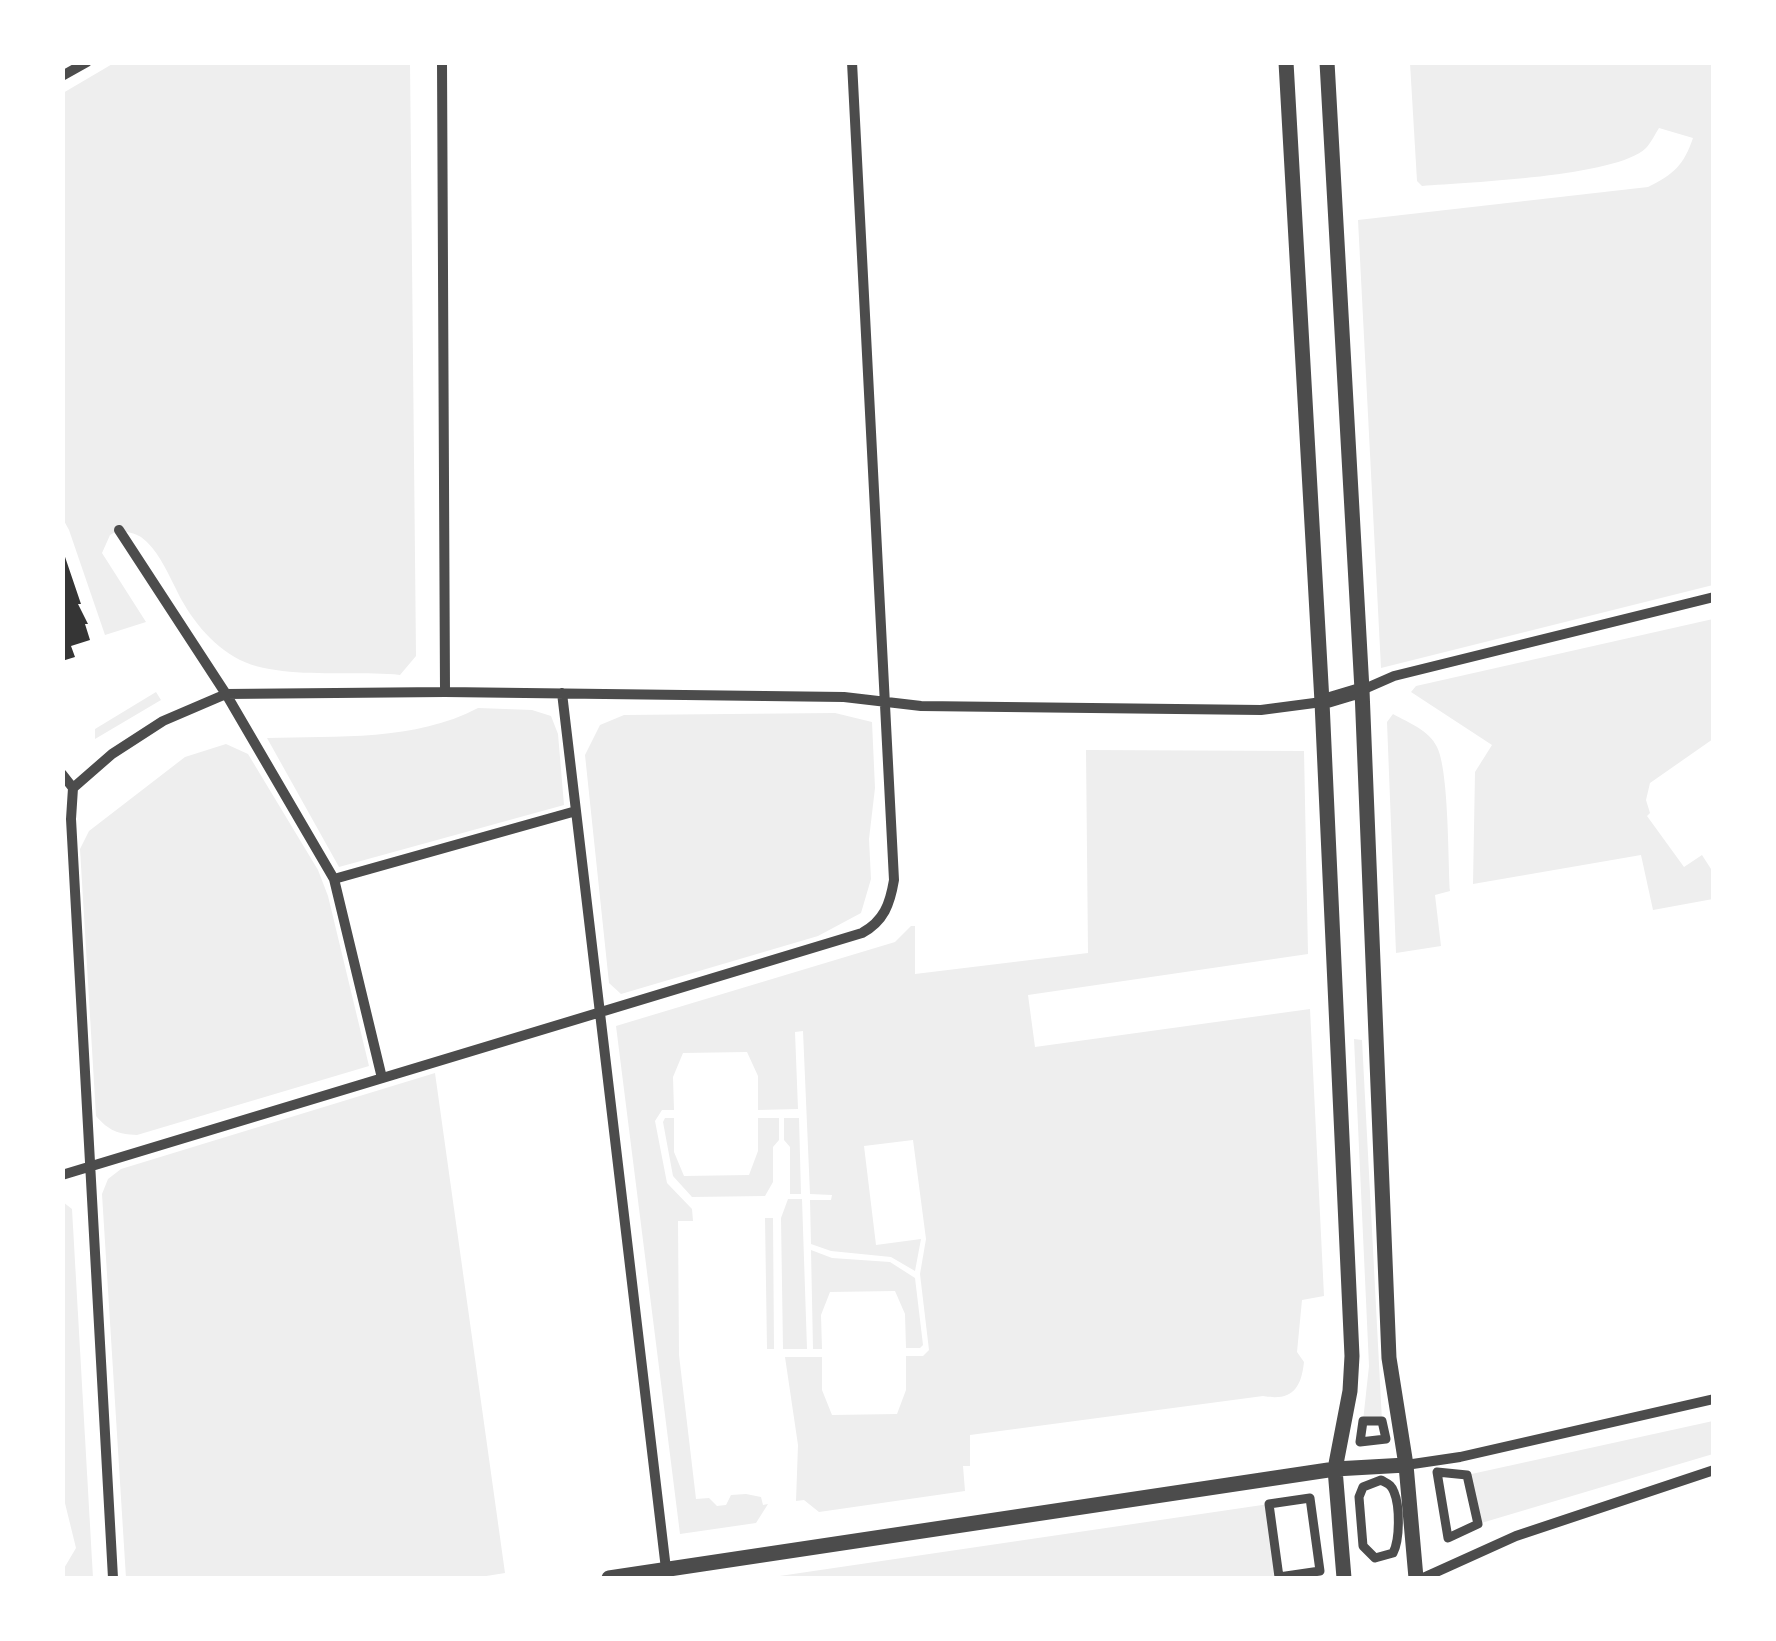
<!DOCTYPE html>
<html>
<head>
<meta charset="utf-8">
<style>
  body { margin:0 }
  #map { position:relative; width:1776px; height:1641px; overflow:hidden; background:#fff; font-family:"Nunito Sans",sans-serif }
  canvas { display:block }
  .frame { position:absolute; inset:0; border:65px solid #fff; pointer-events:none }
</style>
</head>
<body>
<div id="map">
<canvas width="1776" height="1641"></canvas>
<div class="frame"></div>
</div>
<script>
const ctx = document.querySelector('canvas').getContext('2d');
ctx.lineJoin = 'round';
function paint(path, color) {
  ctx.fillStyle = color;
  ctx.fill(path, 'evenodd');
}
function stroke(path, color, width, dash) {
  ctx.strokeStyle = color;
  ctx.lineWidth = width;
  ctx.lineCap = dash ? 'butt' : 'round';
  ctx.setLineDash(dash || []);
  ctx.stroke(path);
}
const green = new Path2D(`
  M 114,63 L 410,63 L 416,656 L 400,675 C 354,670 281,680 240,660 C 211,645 189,617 175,587 C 166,569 157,549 141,537 C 135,533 126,532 119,530 L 110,535 L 102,553 L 146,622 L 105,635 L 69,530 L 63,519 L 63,93 Z
  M 1410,63 L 1713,63 L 1713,585 L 1381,668 L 1358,220 L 1648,187 C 1673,175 1684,165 1693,138 L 1659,128 C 1655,134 1651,143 1646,148 C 1616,177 1469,182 1422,186 L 1417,181 Z
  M 1713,619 L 1713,739 L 1650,783 L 1646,800 L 1650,813 L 1647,816 L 1684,867 L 1702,855 L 1711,869 L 1713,867 L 1713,899 L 1653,910 L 1641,855 L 1473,884 L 1475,772 L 1492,745 L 1411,692 L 1416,686 Z
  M 156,692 L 161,700 L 95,739 L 95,729 Z
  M 478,708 L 532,710 L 551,716 L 558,734 L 564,805 L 339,867 L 267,738 C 337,736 416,741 478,708 Z
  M 835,713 L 872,722 L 875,788 L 869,839 L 871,879 L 861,913 L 818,936 L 621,994 L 609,983 L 585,755 L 600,725 L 624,715 Z
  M 1393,714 C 1409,723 1429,730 1437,747 C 1449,771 1448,860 1450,891 L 1435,895 L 1441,946 L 1396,953 L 1387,722 Z
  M 226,744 L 248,754 L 318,870 L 328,896 L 369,1066 L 137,1135 C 118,1134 109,1131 96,1116 L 80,849 L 89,831 L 185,757 Z
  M 1086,750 L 1304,751 L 1308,954 L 1028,995 L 1035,1047 L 1310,1009 L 1324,1296 L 1302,1300 L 1297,1352 L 1304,1362 C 1301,1390 1291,1401 1263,1396 L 970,1435 L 970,1466 L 963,1466 L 965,1491 L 819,1512 L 804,1500 L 796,1501 L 798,1445 L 785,1357 L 822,1357 L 822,1390 L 832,1415 L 897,1414 L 906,1390 L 906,1356 L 923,1356 L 929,1350 L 920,1274 L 926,1239 L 913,1140 L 864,1146 L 876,1245 L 921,1239 L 915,1271 L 891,1257 L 831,1251 L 811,1244 L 810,1200 L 831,1200 L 832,1195 L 810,1194 L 803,1031 L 795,1032 L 798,1109 L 758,1110 L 758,1076 L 747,1052 L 683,1053 L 673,1077 L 674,1110 L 662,1110 L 655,1121 L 667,1183 L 692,1209 L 693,1221 L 678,1221 L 679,1355 L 696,1499 L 709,1498 L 717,1506 L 726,1505 L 731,1495 L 746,1494 L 761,1497 L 763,1505 L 768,1504 L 756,1523 L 680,1534 L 616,1026 L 895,942 L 911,926 L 915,926 L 915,974 L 1088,953 Z
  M 1354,1039 L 1362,1040 L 1382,1421 L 1363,1421 L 1369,1366 Z
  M 435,1073 L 505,1573 L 474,1578 L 126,1578 L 102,1194 L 108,1179 L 121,1169 Z
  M 665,1118 L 674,1118 L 674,1152 L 684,1176 L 749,1175 L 758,1151 L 758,1118 L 779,1118 L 779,1140 L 773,1147 L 773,1182 L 765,1196 L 692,1197 L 673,1176 L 663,1122 Z
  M 784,1118 L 799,1118 L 801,1194 L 790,1194 L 790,1147 L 784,1140 Z
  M 788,1199 L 802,1199 L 807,1349 L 783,1349 L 781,1218 Z
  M 63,1202 L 72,1209 L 93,1578 L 63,1578 L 63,1570 L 76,1548 L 62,1491 Z
  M 765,1218 L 773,1218 L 774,1349 L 767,1349 Z
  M 811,1250 L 832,1258 L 890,1262 L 915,1278 L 923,1345 L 920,1348 L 906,1348 L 905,1314 L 895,1291 L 830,1292 L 821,1315 L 822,1349 L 813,1349 Z
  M 1713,1421 L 1713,1454 L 1478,1524 L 1467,1475 Z
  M 1269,1504 L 1279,1577 L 766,1578 Z`);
const building = new Path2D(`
  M 62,548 L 81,604 L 78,604 L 88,624 L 85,624 L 90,640 L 71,646 L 75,657 L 62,661 Z`);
const pedestrian = new Path2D(`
  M 1363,1421 L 1382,1421 L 1386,1439 L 1360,1442 Z
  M 1437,1472 L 1467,1475 L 1478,1524 L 1448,1538 Z
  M 1381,1480 C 1388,1484 1391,1484 1394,1492 C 1400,1506 1400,1540 1393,1553 L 1375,1558 L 1363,1546 L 1359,1497 L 1363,1487 Z
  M 1310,1498 L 1320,1571 L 1279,1577 L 1269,1504 Z`);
const minor = new Path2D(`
  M 442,62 L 445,692
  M 62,76 L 87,62
  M 119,530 L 226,694 L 334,879 L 382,1078
  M 1362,690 L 1394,676 L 1714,597
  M 562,693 L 666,1569
  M 62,774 L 73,788
  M 73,788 L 112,754 L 163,721 L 226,694 L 445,692 L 844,697 L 921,706 L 1261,710 L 1322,702
  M 73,788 L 71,819 L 113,1578
  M 334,879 L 576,811
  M 62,1175 L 862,933 C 884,921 890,904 894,880 L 852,62
  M 1406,1465 L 1460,1457 L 1714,1399
  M 1423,1578 L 1516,1536 L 1714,1470`);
const tertiary = new Path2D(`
  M 1286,62 L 1322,702 L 1352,1356 L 1350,1391 L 1335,1469 L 1344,1578
  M 1327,62 L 1362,690 L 1389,1358 L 1406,1465 L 1416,1578
  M 1322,702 L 1362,690
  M 609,1578 L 1335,1469 L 1406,1465`);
paint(green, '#eee');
paint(building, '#353535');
stroke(pedestrian, '#4c4c4c', 9);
stroke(minor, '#4c4c4c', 10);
stroke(tertiary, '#4c4c4c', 15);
</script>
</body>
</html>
